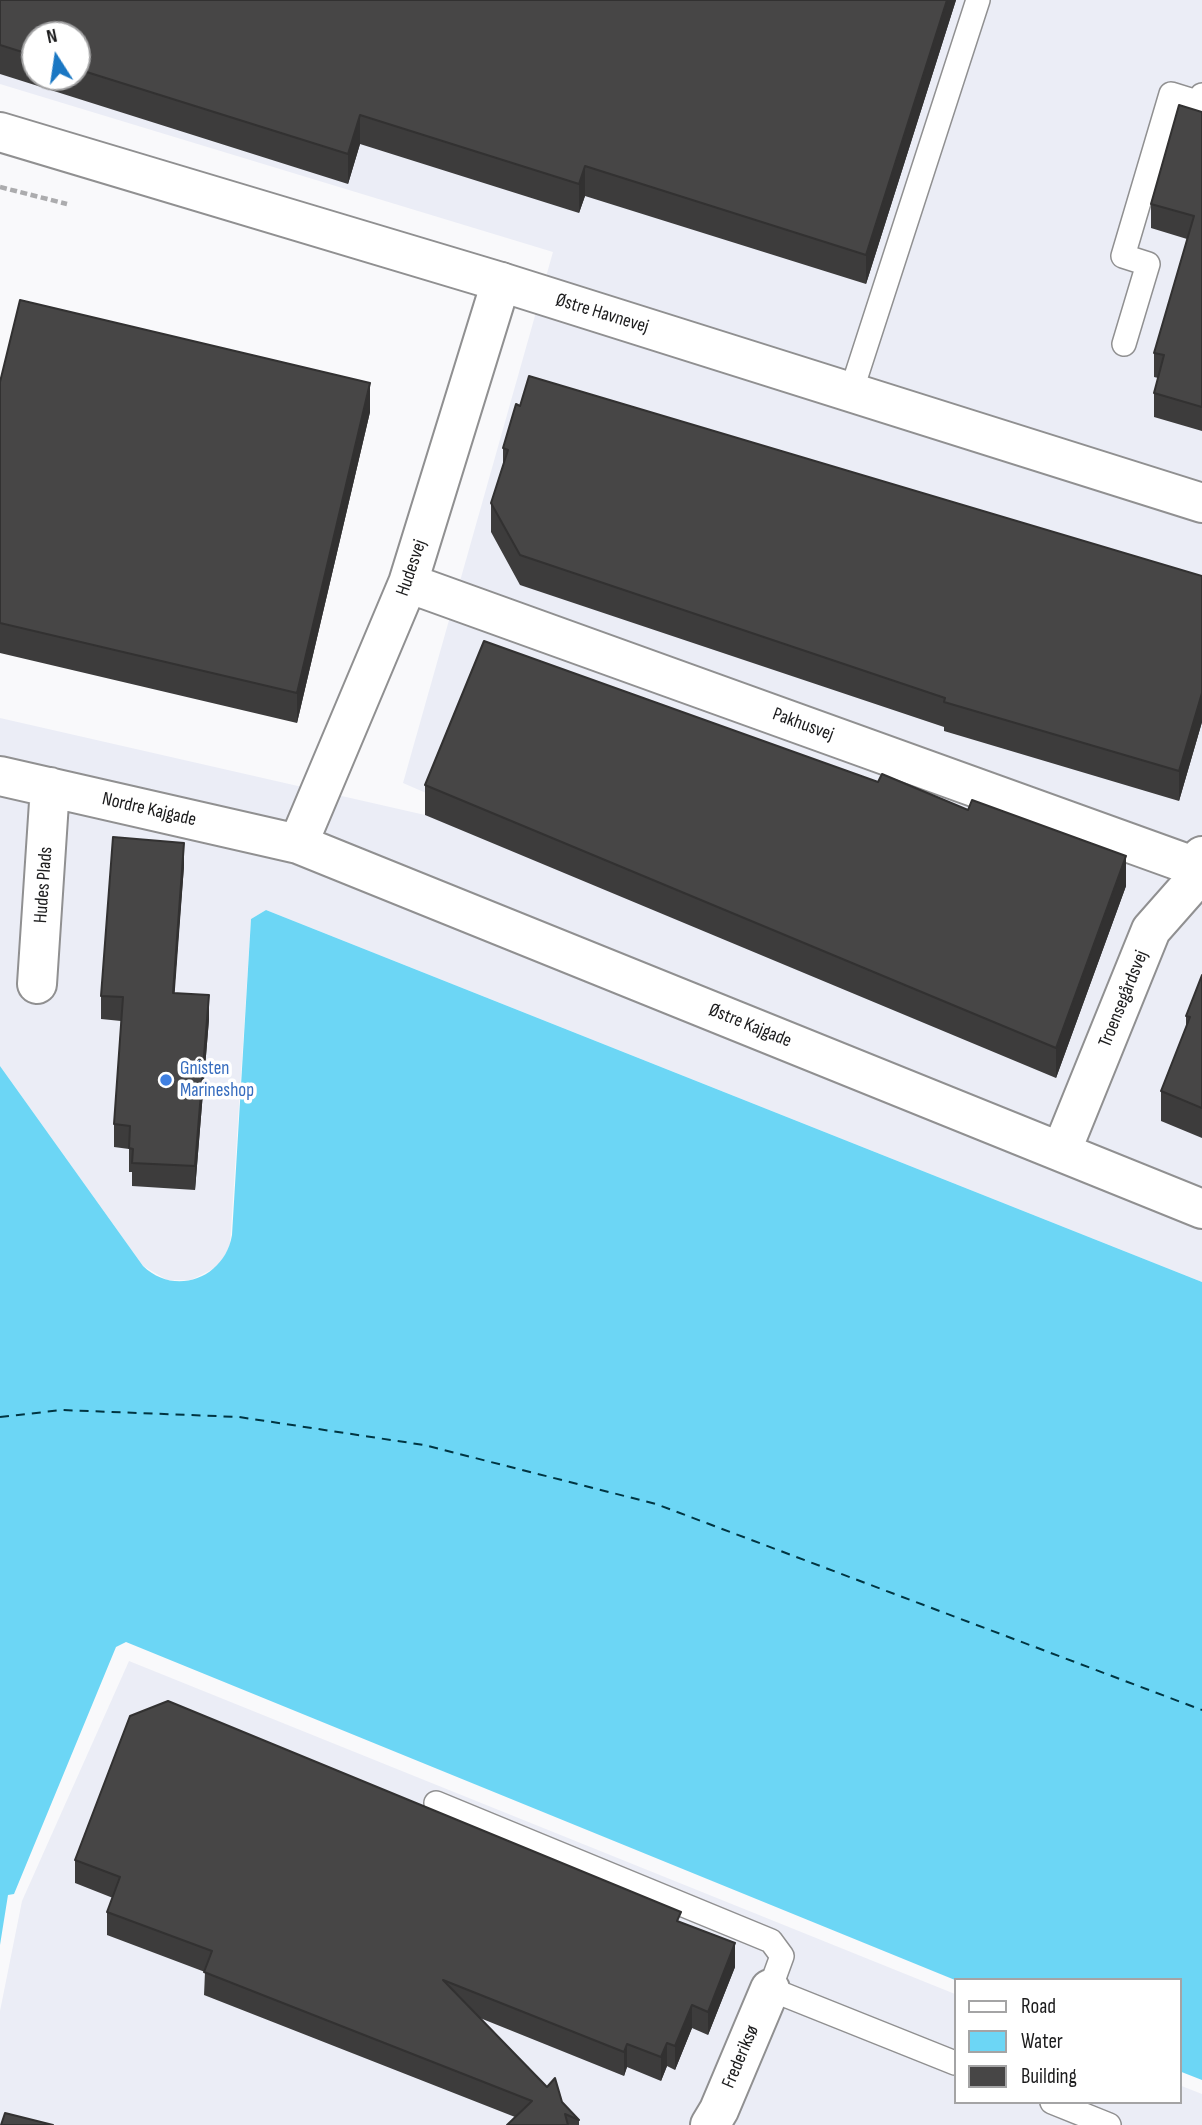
<!DOCTYPE html>
<html>
<head>
<meta charset="utf-8">
<style>
  body { margin:0 }
  #map { position:relative; width:1202px; height:2125px; overflow:hidden; background:#f9f9fb; font-family:"Sofia Sans Condensed",sans-serif }
  canvas { display:block }
  .legend { position:absolute; left:954px; top:1978px; width:228px; height:126px; box-sizing:border-box; background:#fff; border:2px solid #a4a4a5; margin:0; padding:9px 12px; list-style:none; font-size:21px; color:#1c1c1d }
  .legend li { display:flex; align-items:center; gap:14px; height:35px }
  .legend b { width:35px; border:2px solid #a4a4a5 }
  .north { position:absolute; left:21px; top:21px; width:70px; height:70px; box-sizing:border-box; background:#fff; border:2px solid #a4a4a5; border-radius:50%; rotate:348deg; font-size:19px; font-weight:700; line-height:28px; text-align:center; color:#1c1c1d }
  .north::after { content:''; display:block; margin:auto; width:24px; height:32px; background:#1a77c3; clip-path:polygon(50% 0,100% 100%,50% 72%,0 100%) }
</style>
</head>
<body>
<div id="map">
<canvas width="1202" height="2125"></canvas>
<ul class="legend">
<li><b style="height:9px;background:#fff"></b>Road</li>
<li><b style="height:19px;background:#6cd6f5"></b>Water</li>
<li><b style="height:19px;background:#474646"></b>Building</li>
</ul>
<div class="north">N</div>
</div>
<script>
const ctx = document.querySelector('canvas').getContext('2d');
ctx.lineJoin = 'round';
function paint(path, color) {
  ctx.fillStyle = color;
  ctx.fill(path, 'evenodd');
}
function stroke(path, color, width, dash) {
  ctx.strokeStyle = color;
  ctx.lineWidth = width;
  ctx.lineCap = dash ? 'butt' : 'round';
  ctx.setLineDash(dash || []);
  ctx.stroke(path);
}
function write(font, color, halo, rows, align = 'center') {
  ctx.font = font + ' "Sofia Sans Condensed",sans-serif';
  ctx.lineWidth = 7;
  ctx.setLineDash([]);
  ctx.textBaseline = 'middle';
  ctx.strokeStyle = halo;
  ctx.fillStyle = color;
  for (const [text, x, y, turn = 0] of rows) {
    ctx.save();
    ctx.translate(x, y);
    ctx.rotate((+turn || 0) * Math.PI / 180);
    ctx.textAlign = isNaN(turn) ? turn : align;
    if (halo) ctx.strokeText(text, 0, 0);
    ctx.fillText(text, 0, 0);
    ctx.restore();
  }
}
const built = new Path2D(`
  M 0,0 L 1202,0 L 1202,1282 L 266,910 L 251,919 L 230,1246 L 219,1266 L 191,1280 L 167,1280 L 143,1266 L 0,1066 L 0,718 L 425,815 L 433,796 L 403,783 L 553,252 L 0,84 ZM 35,35 L 77,35 L 77,77 L 35,77 Z
  M 129,1661 L 955,1994 L 955,2102 L 1179,2102 L 1179,2085 L 1202,2094 L 1202,2125 L 0,2125 L 0,2011 L 22,1901 Z`);
const water = new Path2D(`
  M 266,910 L 1202,1282 L 1202,2080 L 1179,2071 L 1179,1980 L 955,1980 L 126,1642 L 116,1647 L 14,1894 L 8,1895 L 0,1945 L 0,1066 L 143,1266 C 175,1297 225,1278 232,1235 L 251,919 Z`);
const ferry = new Path2D(`
  M 0,1417 L 62,1410 L 239,1417 L 424,1445 L 656,1504 L 1202,1710`);
const path = new Path2D(`
  M 0,187 L 67,204`);
const service = new Path2D(`
  M 1124,344 L 1148,264 L 1123,256 L 1171,94 L 1200,103 L 1202,95
  M 851,392 L 978,0
  M 436,1803 L 771,1941 L 782,1956 L 770,1989 L 955,2063
  M 1052,2102 L 1109,2125`);
const minor = new Path2D(`
  M 408,583 L 1199,868
  M 0,776 L 298,844 L 1202,1209
  M 298,844 L 408,583 L 501,282
  M 37,984 L 50,787
  M 1061,1152 L 1151,930 L 1188,888 L 1202,856
  M 710,2125 L 719,2110 L 770,1989`);
const tertiary = new Path2D(`
  M 0,132 L 501,282 L 1202,503`);
const wall = new Path2D(`
  M 0,0 L 956,0 L 866,284 L 585,196 L 579,213 L 360,144 L 348,184 L 0,74 ZM 35,35 L 77,35 L 77,77 L 35,77 Z
  M 1202,112 L 1202,431 L 1154,417 L 1154,393 L 1158,378 L 1154,377 L 1154,353 L 1187,239 L 1151,228 L 1151,204 Z
  M 0,382 L 370,412 L 297,723 L 0,653 Z
  M 503,448 L 1202,576 L 1202,722 L 1179,801 L 944,731 L 944,727 L 520,585 L 491,532 L 491,503 L 503,465 Z
  M 878,782 L 1126,886 L 1056,1078 L 425,815 L 425,785 Z
  M 184,866 L 174,993 L 209,1019 L 195,1190 L 132,1186 L 132,1172 L 129,1172 L 129,1149 L 114,1147 L 114,1124 L 121,1021 L 101,1019 L 101,996 Z
  M 1202,975 L 1202,1138 L 1161,1121 L 1161,1091 L 1186,1028 L 1186,1016 Z
  M 75,1860 L 681,1922 L 735,1967 L 708,2035 L 692,2028 L 675,2070 L 667,2066 L 661,2081 L 627,2067 L 624,2076 L 480,2018 L 579,2120 L 579,2125 L 507,2125 L 515,2117 L 204,1995 L 205,1972 L 107,1935 L 107,1912 L 113,1898 L 75,1883 Z`);
const shadedWall = new Path2D(`
  M 947,0 L 956,0 L 866,284 L 866,255 Z
  M 360,115 L 360,144 L 348,184 L 348,154 Z
  M 585,166 L 585,196 L 579,213 L 579,184 Z
  M 370,383 L 370,412 L 297,723 L 297,693 Z
  M 1202,693 L 1202,722 L 1179,801 L 1179,771 Z
  M 184,843 L 184,866 L 173,1016 L 173,993 Z
  M 1126,856 L 1126,886 L 1056,1078 L 1056,1048 Z
  M 209,995 L 209,1019 L 195,1190 L 195,1166 Z
  M 735,1943 L 735,1967 L 708,2035 L 708,2012 Z
  M 692,2005 L 692,2028 L 675,2070 L 675,2046 Z
  M 667,2043 L 667,2066 L 661,2081 L 661,2057 Z
  M 627,2044 L 627,2067 L 624,2076 L 624,2052 Z`);
const building = new Path2D(`
  M 0,0 L 947,0 L 866,255 L 585,166 L 579,184 L 360,115 L 348,154 L 77,69 L 77,35 L 35,35 L 35,56 L 0,45 Z
  M 1179,105 L 1202,112 L 1202,407 L 1154,393 L 1164,355 L 1154,353 L 1194,216 L 1151,204 Z
  M 20,300 L 370,383 L 297,693 L 0,623 L 0,382 Z
  M 529,376 L 1202,576 L 1202,693 L 1179,771 L 944,702 L 945,698 L 520,555 L 491,503 L 508,450 L 503,448 L 516,404 L 520,406 Z
  M 484,641 L 878,782 L 882,774 L 968,810 L 972,800 L 1126,856 L 1056,1048 L 425,785 Z
  M 113,837 L 184,843 L 173,993 L 209,995 L 195,1166 L 132,1163 L 133,1149 L 129,1148 L 130,1126 L 114,1124 L 123,997 L 101,996 Z
  M 1202,975 L 1202,1108 L 1161,1091 L 1190,1017 L 1186,1016 Z
  M 168,1701 L 681,1912 L 677,1921 L 735,1943 L 708,2012 L 692,2005 L 675,2046 L 667,2043 L 661,2057 L 627,2044 L 624,2052 L 443,1980 L 547,2087 L 555,2078 L 562,2102 L 579,2120 L 565,2114 L 568,2125 L 507,2125 L 532,2101 L 204,1972 L 212,1951 L 107,1912 L 120,1877 L 75,1860 L 130,1716 Z
  M 5,2113 L 53,2125 L 1,2125 Z`);
const markers = [
  [166,1080,7,"#3f7fe0"]
];
const streetNames = [
  ["Østre Havnevej",602,314,17],
  ["Hudesvej",412,568,-71],
  ["Pakhusvej",803,725,20],
  ["Nordre Kajgade",149,810,13],
  ["Hudes Plads",44,885,-86],
  ["Troensegårdsvej",1124,999,-68],
  ["Østre Kajgade",750,1026,22],
  ["Frederiksø",741,2057,-67]
];
const shopNames = [
  ["Gnisten",180,1069],
  ["Marineshop",180,1091]
];
paint(built, '#ebedf6');
paint(water, '#6cd6f5');
stroke(ferry, '#013542', 2, [9, 7]);
stroke(service, '#909091', 26);
stroke(minor, '#909091', 42);
stroke(tertiary, '#909091', 42);
stroke(path, '#acacae', 4.5, [7, 3.5]);
stroke(service, '#fff', 23);
stroke(minor, '#fff', 38);
stroke(tertiary, '#fff', 38);
paint(wall, '#3d3c3c');
paint(shadedWall, '#323131');
paint(building, '#474646');
stroke(building, '#323131', 2);
for (const [x, y, r, color] of markers) {
  const dot = new Path2D();
  dot.arc(x, y, r, 0, 2 * Math.PI);
  ctx.fillStyle = color;
  ctx.fill(dot);
  stroke(dot, '#fff', 2.5);
}
write('19px', '#1c1c1d', '#fff', streetNames);
write('19px', '#366cbe', '#fff', shopNames, 'left');
</script>
</body>
</html>
